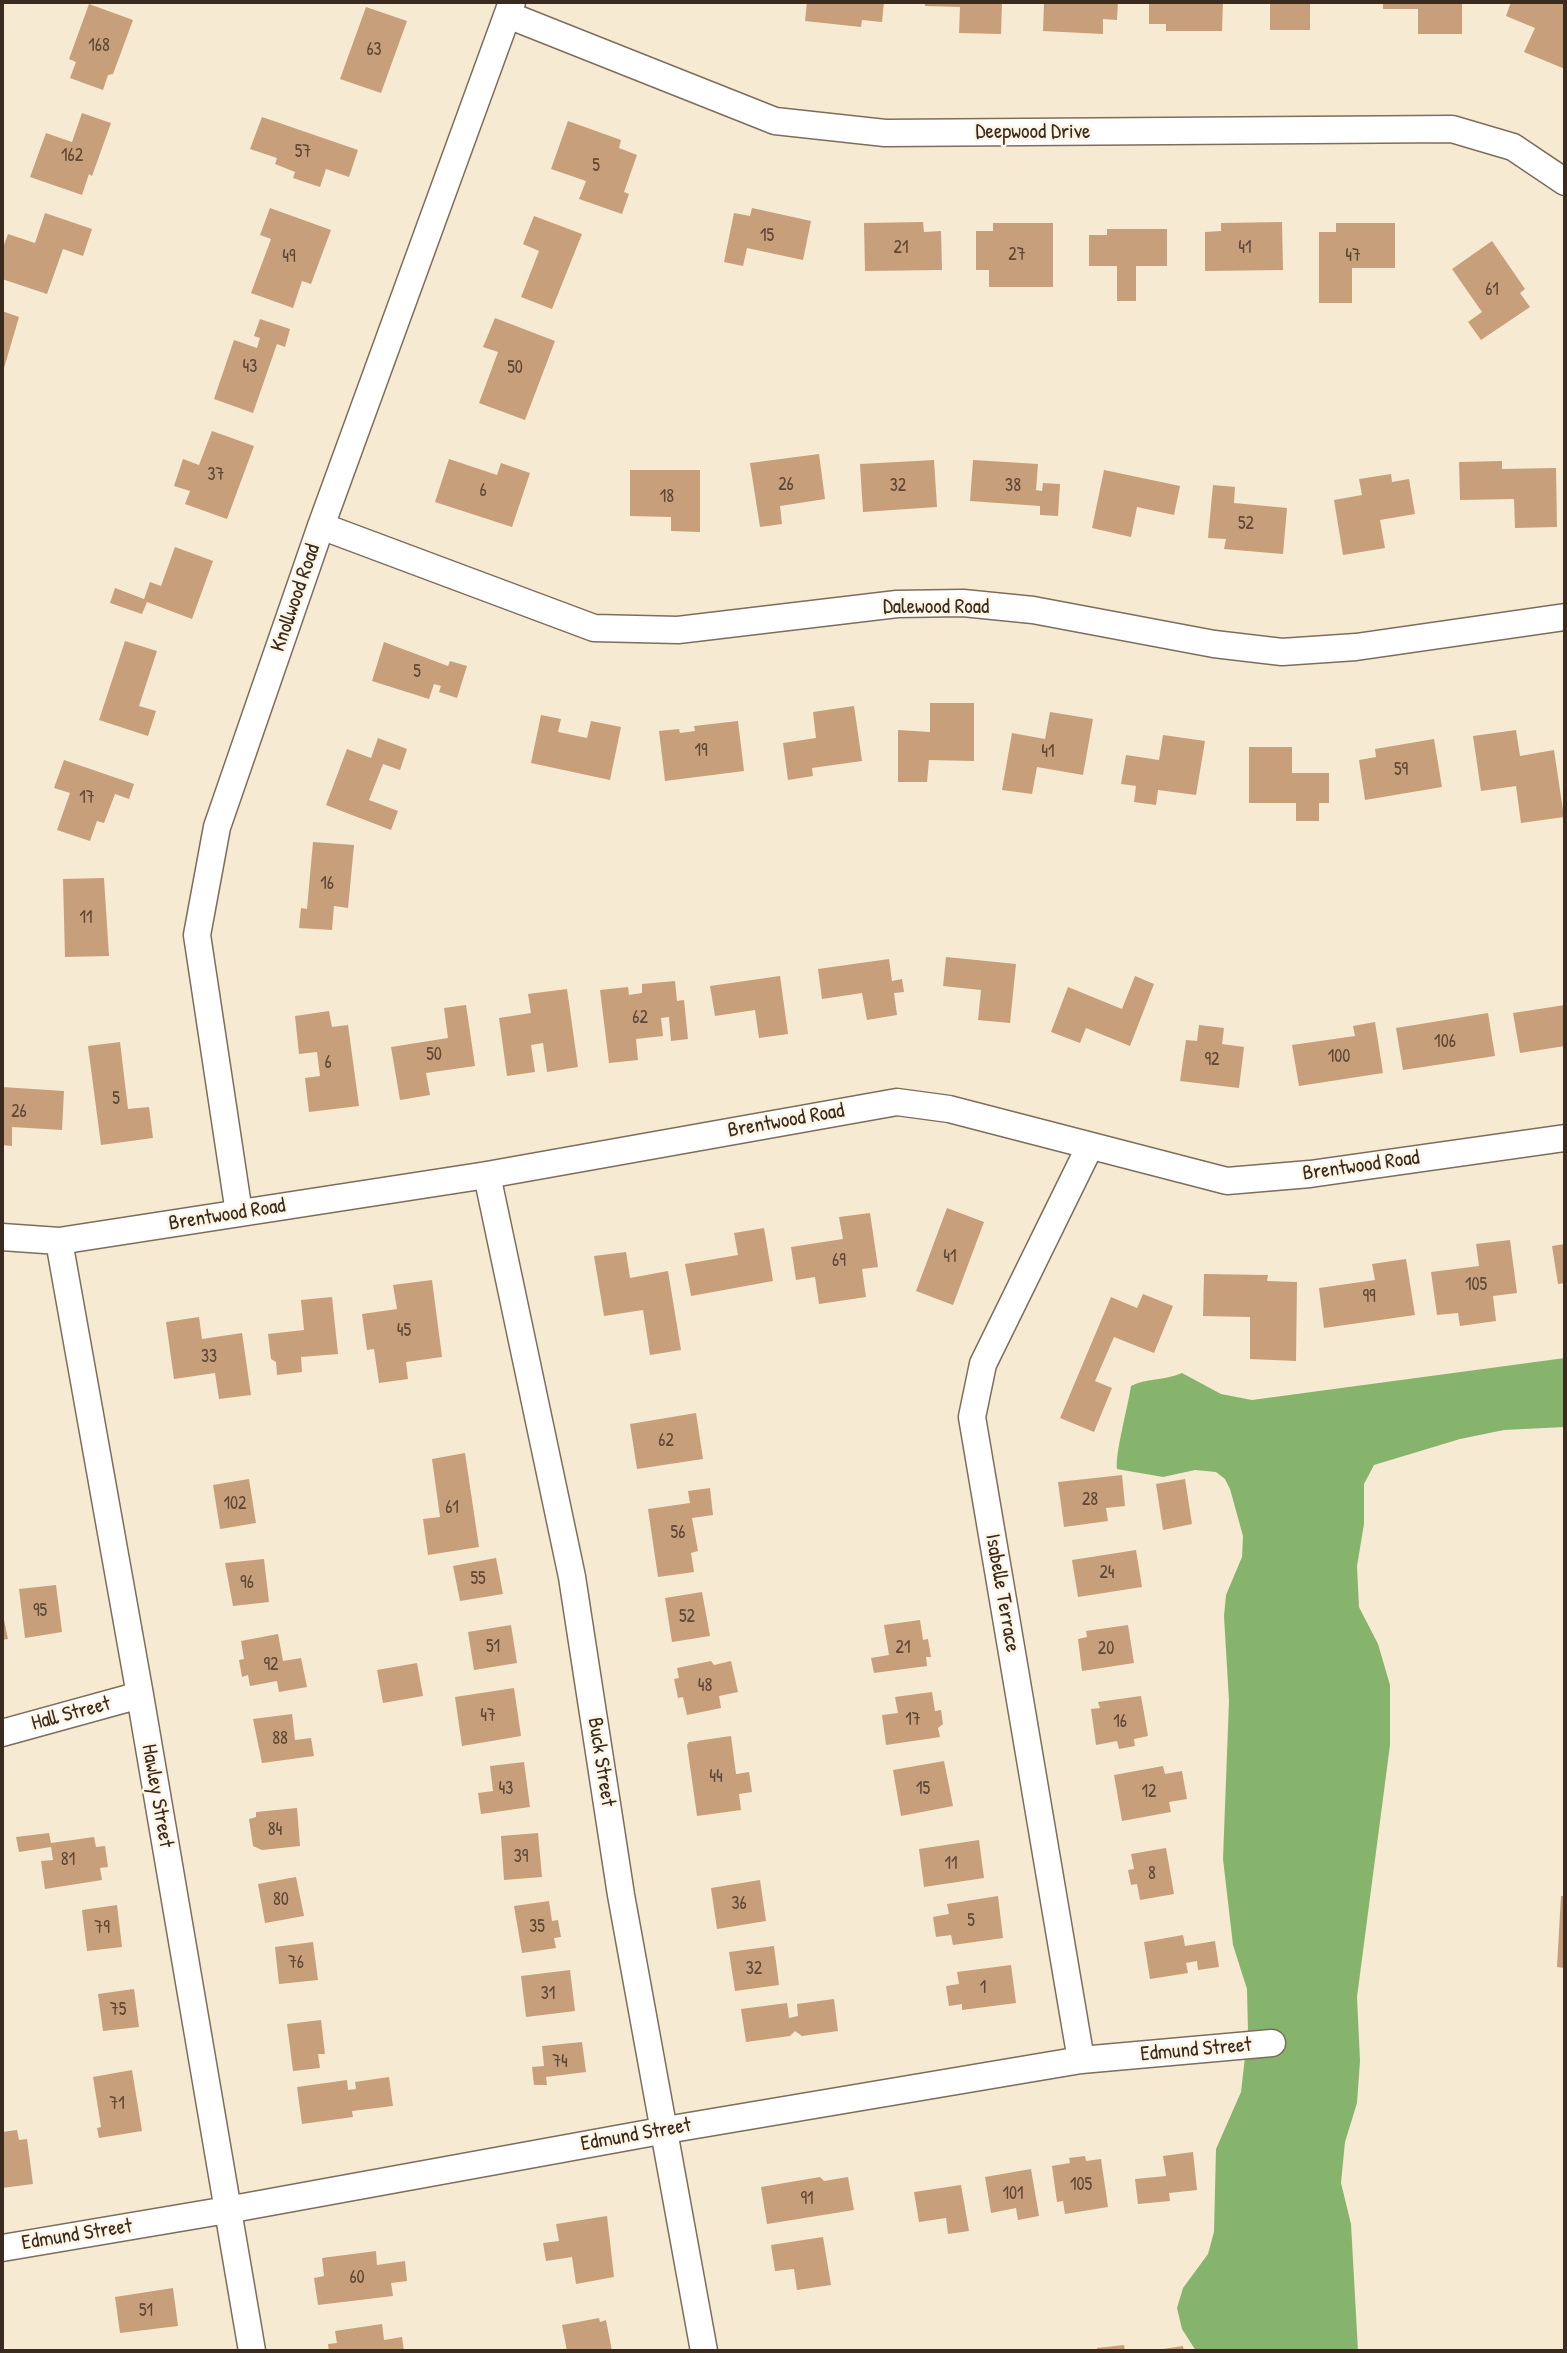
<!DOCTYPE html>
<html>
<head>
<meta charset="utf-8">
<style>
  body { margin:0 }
  #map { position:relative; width:1567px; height:2353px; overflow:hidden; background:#f7ead2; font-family:"Patrick Hand",sans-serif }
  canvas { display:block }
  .frame { position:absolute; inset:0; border:4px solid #3b2a1e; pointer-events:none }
</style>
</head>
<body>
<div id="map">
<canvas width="1567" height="2353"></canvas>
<div class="frame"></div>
</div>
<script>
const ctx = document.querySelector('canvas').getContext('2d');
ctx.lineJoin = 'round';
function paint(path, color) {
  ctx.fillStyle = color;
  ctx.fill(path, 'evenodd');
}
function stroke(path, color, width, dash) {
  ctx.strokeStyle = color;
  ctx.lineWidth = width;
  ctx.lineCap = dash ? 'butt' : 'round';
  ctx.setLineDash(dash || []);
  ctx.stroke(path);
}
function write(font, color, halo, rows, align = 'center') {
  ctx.font = font + ' "Patrick Hand",sans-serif';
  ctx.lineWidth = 5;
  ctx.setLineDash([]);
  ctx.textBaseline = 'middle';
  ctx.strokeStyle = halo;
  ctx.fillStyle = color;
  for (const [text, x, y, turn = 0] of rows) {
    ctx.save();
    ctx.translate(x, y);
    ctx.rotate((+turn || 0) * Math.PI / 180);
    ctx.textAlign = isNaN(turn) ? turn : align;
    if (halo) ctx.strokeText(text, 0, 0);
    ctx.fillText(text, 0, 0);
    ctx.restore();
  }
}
const forest = new Path2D(`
  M 1565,1358 L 1565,1427 L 1504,1430 L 1460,1439 L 1374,1465 L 1364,1484 L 1364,1524 L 1357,1566 L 1359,1607 L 1378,1644 L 1390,1685 L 1390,1745 L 1357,1997 L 1360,2061 L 1357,2103 L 1345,2142 L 1341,2183 L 1351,2224 L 1358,2351 L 1196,2351 L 1182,2329 L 1177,2308 L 1183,2288 L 1208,2254 L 1214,2232 L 1216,2149 L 1241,2092 L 1248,2031 L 1247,1989 L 1233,1945 L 1223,1859 L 1229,1701 L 1224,1616 L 1226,1595 L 1242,1557 L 1243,1536 L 1230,1489 L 1225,1479 L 1216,1472 L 1195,1470 L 1163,1477 L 1117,1469 C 1115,1453 1128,1407 1131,1386 C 1146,1378 1164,1381 1182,1373 L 1221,1394 L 1252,1400 Z`);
const building = new Path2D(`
  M 807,2 L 884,2 L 882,22 L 862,20 L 861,27 L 805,21 Z
  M 925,2 L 1002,2 L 1001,34 L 959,33 L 960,7 L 925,6 Z
  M 1044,2 L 1118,2 L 1117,20 L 1103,19 L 1103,34 L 1043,31 Z
  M 1149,2 L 1223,2 L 1222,31 L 1166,31 L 1166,24 L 1149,24 Z
  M 1270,2 L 1310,2 L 1310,30 L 1270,30 Z
  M 1383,2 L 1462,2 L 1462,34 L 1418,34 L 1418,9 L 1383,9 Z
  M 1511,2 L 1565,2 L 1565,69 L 1524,52 L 1535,28 L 1506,16 Z
  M 89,4 L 133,20 L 113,74 L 108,75 L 103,90 L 70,78 L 76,62 L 69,59 Z
  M 366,7 L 407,21 L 381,93 L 340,79 Z
  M 82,113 L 111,123 L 92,176 L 89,174 L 82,195 L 30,177 L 46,133 L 72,142 Z
  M 262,117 L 358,150 L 349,177 L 326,169 L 320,187 L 293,178 L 295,172 L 275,164 L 277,158 L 250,149 Z
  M 568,121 L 621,140 L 619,148 L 637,155 L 624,192 L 629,194 L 622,214 L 579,199 L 586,181 L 551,169 Z
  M 270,208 L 331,230 L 311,284 L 302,281 L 293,308 L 251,293 L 271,239 L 260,235 Z
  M 752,208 L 811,221 L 803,260 L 747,248 L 743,266 L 724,262 L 734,213 L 750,216 Z
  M 45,213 L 92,229 L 83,256 L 63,249 L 47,294 L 2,279 L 2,250 L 8,234 L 35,243 Z
  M 534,216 L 582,234 L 552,309 L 521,297 L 539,251 L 523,244 Z
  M 923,222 L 924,232 L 941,231 L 942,270 L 865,271 L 864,223 Z
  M 1282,222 L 1283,270 L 1205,271 L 1205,232 L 1221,231 L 1221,223 Z
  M 993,223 L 1053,223 L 1053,287 L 989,287 L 989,270 L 976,270 L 976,231 L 993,231 Z
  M 1336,223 L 1395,223 L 1395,268 L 1352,268 L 1352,303 L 1319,303 L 1319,232 L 1336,232 Z
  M 1107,229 L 1167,229 L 1167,266 L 1136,266 L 1136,301 L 1117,301 L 1117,266 L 1089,266 L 1089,235 L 1107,235 Z
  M 1492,241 L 1525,289 L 1520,293 L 1530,307 L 1481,340 L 1468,322 L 1482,312 L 1452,269 Z
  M 2,311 L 19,317 L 2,375 Z
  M 495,318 L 555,341 L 525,420 L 479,403 L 498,352 L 483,347 Z
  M 260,319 L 290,329 L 285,347 L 277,344 L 253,413 L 214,399 L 234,340 L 257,348 L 260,338 L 254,336 Z
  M 212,431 L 254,446 L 227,519 L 185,504 L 190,491 L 174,486 L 183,459 L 199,465 Z
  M 819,454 L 825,499 L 780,506 L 782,524 L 760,527 L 750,463 Z
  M 449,459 L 497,475 L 501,463 L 530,473 L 512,527 L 435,502 Z
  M 934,460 L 937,507 L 863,512 L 860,464 Z
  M 973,460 L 1038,464 L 1036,490 L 1042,491 L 1043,483 L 1060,484 L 1058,516 L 1040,515 L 1040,506 L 970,501 Z
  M 1502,461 L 1502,469 L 1556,468 L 1557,527 L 1515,528 L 1514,499 L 1460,500 L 1459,462 Z
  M 630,470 L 700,470 L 700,532 L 671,531 L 671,517 L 630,516 Z
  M 1104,470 L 1180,486 L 1174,515 L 1137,507 L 1131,537 L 1092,528 Z
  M 1391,474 L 1392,482 L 1409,479 L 1415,514 L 1380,520 L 1385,548 L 1343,555 L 1334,500 L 1362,495 L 1359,479 Z
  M 1213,485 L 1235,487 L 1234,503 L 1287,508 L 1283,554 L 1224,549 L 1226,539 L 1208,538 Z
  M 175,547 L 213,561 L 192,619 L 147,602 L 142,614 L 110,603 L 115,588 L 144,599 L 150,582 L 161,586 Z
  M 125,641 L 157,651 L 139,706 L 156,711 L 148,736 L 99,720 Z
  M 384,642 L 448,666 L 450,661 L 467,666 L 457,698 L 439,692 L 441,686 L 434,684 L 429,699 L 372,681 Z
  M 930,703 L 974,703 L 974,761 L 929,760 L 927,782 L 898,782 L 898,730 L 930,732 Z
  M 854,706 L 862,761 L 812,768 L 813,776 L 788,780 L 783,743 L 816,738 L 813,712 Z
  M 1050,712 L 1093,719 L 1083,775 L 1037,767 L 1032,794 L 1002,790 L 1012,733 L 1045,739 Z
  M 541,715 L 561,719 L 558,732 L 587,738 L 591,721 L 621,727 L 610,780 L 531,763 Z
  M 738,721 L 744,771 L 665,781 L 659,731 L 679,729 L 680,733 L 695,731 L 694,726 Z
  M 1516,730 L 1520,756 L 1554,750 L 1564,817 L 1521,823 L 1516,786 L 1481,791 L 1473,736 Z
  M 1163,735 L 1205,741 L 1196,795 L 1158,790 L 1156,805 L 1134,802 L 1136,786 L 1121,784 L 1126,755 L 1159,760 Z
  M 378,738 L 407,749 L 400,770 L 383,764 L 369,800 L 398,811 L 391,830 L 326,805 L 347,749 L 371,758 Z
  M 1434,739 L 1442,787 L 1365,800 L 1359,760 L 1376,757 L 1375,749 Z
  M 1249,747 L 1292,747 L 1292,773 L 1329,773 L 1329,803 L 1319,803 L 1319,821 L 1296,821 L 1296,803 L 1249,803 Z
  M 64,760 L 134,784 L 129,799 L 115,794 L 104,823 L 97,821 L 90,841 L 57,830 L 70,793 L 54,788 Z
  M 313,842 L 354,845 L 348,908 L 334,906 L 332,930 L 299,928 L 301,908 L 307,909 Z
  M 104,878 L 109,956 L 65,957 L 63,879 Z
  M 946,957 L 1016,964 L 1010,1023 L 978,1020 L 981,990 L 943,986 Z
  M 889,959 L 892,981 L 902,979 L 904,992 L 894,993 L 897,1015 L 867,1020 L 862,993 L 822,999 L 818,969 Z
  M 780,976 L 788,1034 L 759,1038 L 755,1010 L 715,1016 L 710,986 Z
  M 1135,976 L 1154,984 L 1130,1046 L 1086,1028 L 1080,1043 L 1051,1032 L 1068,987 L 1122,1009 Z
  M 675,981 L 677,1001 L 684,1000 L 688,1039 L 671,1041 L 669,1017 L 661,1018 L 663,1036 L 636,1039 L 638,1060 L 609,1063 L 600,990 L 628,987 L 629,995 L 642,993 L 642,984 Z
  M 567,989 L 578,1067 L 547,1072 L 543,1043 L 531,1045 L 535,1072 L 507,1076 L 499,1018 L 531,1013 L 528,994 Z
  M 466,1005 L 475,1066 L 426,1073 L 430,1095 L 400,1100 L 391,1047 L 448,1038 L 444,1008 Z
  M 1565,1005 L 1565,1046 L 1520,1053 L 1513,1013 Z
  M 329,1011 L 332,1027 L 348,1025 L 359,1106 L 309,1112 L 305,1078 L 320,1076 L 317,1052 L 299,1054 L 295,1016 Z
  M 1488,1013 L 1495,1056 L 1403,1070 L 1396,1028 Z
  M 1375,1022 L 1383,1073 L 1299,1086 L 1292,1045 L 1355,1036 L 1353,1026 Z
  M 1199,1025 L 1224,1028 L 1222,1044 L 1244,1047 L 1239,1088 L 1180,1081 L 1186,1040 L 1197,1041 Z
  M 120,1042 L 128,1109 L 149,1107 L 153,1138 L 101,1145 L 88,1046 Z
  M 2,1087 L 64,1091 L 62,1130 L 12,1127 L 12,1146 L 2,1145 Z
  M 947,1208 L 984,1222 L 953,1305 L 916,1291 Z
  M 870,1213 L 878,1267 L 862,1269 L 866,1297 L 819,1304 L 815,1277 L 796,1280 L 791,1247 L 843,1239 L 839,1217 Z
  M 764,1228 L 773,1281 L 691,1296 L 685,1264 L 738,1255 L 734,1233 Z
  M 1510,1240 L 1517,1293 L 1493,1296 L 1496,1321 L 1460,1326 L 1458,1313 L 1437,1315 L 1431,1272 L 1479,1266 L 1476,1244 Z
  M 1565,1244 L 1565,1283 L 1558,1284 L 1552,1246 Z
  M 626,1252 L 630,1278 L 668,1271 L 681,1350 L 650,1355 L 643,1310 L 604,1316 L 594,1256 Z
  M 1406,1259 L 1415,1315 L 1324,1328 L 1319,1288 L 1375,1280 L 1372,1264 Z
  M 1204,1274 L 1268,1275 L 1267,1281 L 1297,1282 L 1296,1361 L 1250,1359 L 1250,1317 L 1203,1316 Z
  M 432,1280 L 442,1357 L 406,1362 L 408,1379 L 379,1383 L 374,1349 L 367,1350 L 362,1314 L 397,1309 L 393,1285 Z
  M 1143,1294 L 1173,1306 L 1154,1353 L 1114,1337 L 1095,1381 L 1112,1388 L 1094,1432 L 1060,1418 L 1111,1297 L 1137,1308 Z
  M 332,1297 L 338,1354 L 301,1357 L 302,1372 L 277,1375 L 276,1362 L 271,1359 L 268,1334 L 304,1330 L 301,1300 Z
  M 199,1317 L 202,1339 L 242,1333 L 251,1395 L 219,1399 L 215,1373 L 174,1379 L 166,1322 Z
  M 696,1413 L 703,1459 L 637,1469 L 630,1424 Z
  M 465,1453 L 479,1547 L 428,1555 L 423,1519 L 440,1517 L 432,1459 Z
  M 1122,1475 L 1125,1506 L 1106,1508 L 1108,1521 L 1064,1527 L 1058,1482 Z
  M 249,1479 L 256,1523 L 220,1529 L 213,1485 Z
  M 1185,1479 L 1192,1524 L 1163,1530 L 1156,1484 Z
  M 710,1488 L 713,1515 L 692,1518 L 698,1551 L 691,1553 L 694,1572 L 658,1577 L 648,1509 L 690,1503 L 688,1491 Z
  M 1136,1550 L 1142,1587 L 1078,1597 L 1072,1560 Z
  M 496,1558 L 503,1594 L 460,1601 L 453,1566 Z
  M 264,1559 L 269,1602 L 233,1606 L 225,1563 Z
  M 56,1585 L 62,1632 L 25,1638 L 19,1589 Z
  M 702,1592 L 710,1636 L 672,1642 L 665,1598 Z
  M 2,1610 L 8,1639 L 2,1640 Z
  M 920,1620 L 923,1640 L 928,1639 L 931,1657 L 926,1657 L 927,1666 L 874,1673 L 871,1658 L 889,1655 L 884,1625 Z
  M 511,1625 L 517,1663 L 474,1670 L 468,1632 Z
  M 1128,1625 L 1134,1663 L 1082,1671 L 1078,1639 L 1087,1637 L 1086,1631 Z
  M 278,1634 L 283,1661 L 301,1658 L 307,1687 L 279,1692 L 277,1681 L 250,1686 L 248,1675 L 242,1677 L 239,1660 L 244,1659 L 241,1641 Z
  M 711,1661 L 714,1665 L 731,1661 L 738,1692 L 719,1696 L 721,1708 L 687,1715 L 683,1697 L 678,1698 L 674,1679 L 679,1678 L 677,1668 Z
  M 417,1663 L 423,1696 L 383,1703 L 377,1670 Z
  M 514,1688 L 521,1736 L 462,1746 L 455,1697 Z
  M 932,1692 L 935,1711 L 941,1710 L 943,1724 L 938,1728 L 940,1737 L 886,1745 L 882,1715 L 898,1713 L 895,1697 Z
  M 1141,1696 L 1148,1736 L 1134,1739 L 1135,1746 L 1119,1749 L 1117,1741 L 1096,1745 L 1091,1709 L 1100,1708 L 1098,1702 Z
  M 292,1714 L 295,1740 L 311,1738 L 314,1756 L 262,1763 L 253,1719 Z
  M 731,1736 L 736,1774 L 749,1772 L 752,1792 L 739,1794 L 741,1810 L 697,1816 L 687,1745 L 689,1742 Z
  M 944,1761 L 953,1806 L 901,1816 L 893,1770 Z
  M 524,1762 L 530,1807 L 481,1814 L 478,1793 L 493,1791 L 490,1766 Z
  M 1163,1766 L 1165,1774 L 1182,1771 L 1187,1799 L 1169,1802 L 1171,1812 L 1122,1821 L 1114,1775 Z
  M 297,1808 L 300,1846 L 262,1850 L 253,1846 L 249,1819 L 256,1817 L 256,1812 Z
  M 49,1833 L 51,1843 L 94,1837 L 96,1847 L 105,1846 L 108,1867 L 100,1868 L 102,1880 L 45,1889 L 41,1861 L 53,1860 L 51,1847 L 19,1852 L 16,1837 Z
  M 538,1833 L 542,1877 L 504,1880 L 501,1836 Z
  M 979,1840 L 984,1878 L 924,1887 L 919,1849 Z
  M 1166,1848 L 1174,1894 L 1140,1900 L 1137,1884 L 1131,1885 L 1128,1870 L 1134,1869 L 1131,1854 Z
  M 296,1877 L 304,1916 L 265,1923 L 258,1884 Z
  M 760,1880 L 766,1921 L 717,1929 L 711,1888 Z
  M 998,1896 L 1003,1938 L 953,1945 L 951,1935 L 936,1937 L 933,1917 L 949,1914 L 947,1904 Z
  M 1561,1896 L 1565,1896 L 1565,1968 L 1557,1967 Z
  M 549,1901 L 552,1921 L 558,1920 L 561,1937 L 554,1938 L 556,1948 L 522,1953 L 514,1906 Z
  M 117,1905 L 122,1947 L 87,1951 L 82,1910 Z
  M 1183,1935 L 1185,1946 L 1215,1941 L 1219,1967 L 1198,1970 L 1197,1961 L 1186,1963 L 1188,1973 L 1150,1979 L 1144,1942 Z
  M 313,1942 L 318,1980 L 279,1984 L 275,1947 Z
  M 774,1946 L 779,1985 L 735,1991 L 729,1952 Z
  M 1011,1965 L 1016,2003 L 962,2010 L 962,2004 L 949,2006 L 946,1986 L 959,1984 L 957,1972 Z
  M 570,1970 L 575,2011 L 526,2017 L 521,1976 Z
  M 134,1989 L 139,2027 L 103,2031 L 98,1994 Z
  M 834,1999 L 838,2031 L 802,2036 L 795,2031 L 790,2036 L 746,2042 L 741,2009 L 787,2003 L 789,2018 L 798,2016 L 797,2004 Z
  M 321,2020 L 325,2054 L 318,2054 L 320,2068 L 293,2071 L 287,2024 Z
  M 582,2042 L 586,2072 L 546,2077 L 547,2085 L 534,2085 L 532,2067 L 544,2066 L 542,2046 Z
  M 132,2070 L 142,2131 L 99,2138 L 97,2128 L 101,2127 L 93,2077 Z
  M 389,2077 L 393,2106 L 352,2111 L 353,2117 L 302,2124 L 297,2087 L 347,2080 L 348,2090 L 356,2089 L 355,2082 Z
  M 17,2130 L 19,2140 L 27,2139 L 33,2184 L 2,2188 L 2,2132 Z
  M 1193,2152 L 1197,2190 L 1169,2193 L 1170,2201 L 1138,2204 L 1135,2179 L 1166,2176 L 1163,2156 Z
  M 1085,2156 L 1086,2161 L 1101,2159 L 1108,2207 L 1065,2214 L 1063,2201 L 1057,2202 L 1052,2166 L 1070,2163 L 1069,2158 Z
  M 1031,2169 L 1039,2216 L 1018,2220 L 1016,2208 L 991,2213 L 985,2177 Z
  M 820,2177 L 824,2181 L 848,2177 L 854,2210 L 767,2224 L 761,2187 Z
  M 961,2185 L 969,2231 L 948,2234 L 946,2218 L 919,2222 L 914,2192 Z
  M 607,2216 L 614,2277 L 576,2284 L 572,2257 L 546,2261 L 543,2243 L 559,2241 L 556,2224 Z
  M 823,2237 L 831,2285 L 797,2290 L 794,2269 L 775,2271 L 771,2245 Z
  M 376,2251 L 377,2265 L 405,2261 L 407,2281 L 391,2283 L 393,2296 L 318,2305 L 314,2278 L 324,2276 L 322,2258 Z
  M 173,2288 L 178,2326 L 120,2333 L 115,2297 Z
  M 599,2318 L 600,2322 L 606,2320 L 612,2351 L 567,2351 L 562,2325 Z
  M 382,2324 L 384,2340 L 402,2337 L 404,2351 L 329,2351 L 328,2344 L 337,2343 L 335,2331 Z
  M 1124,2345 L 1125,2351 L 1097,2351 L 1097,2348 Z
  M 1183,2346 L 1184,2351 L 1156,2351 L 1156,2350 Z`);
const street = new Path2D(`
  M 508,15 L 775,121 L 885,133 L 1452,129 L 1513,147 L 1565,182
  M 321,526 L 594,628 L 678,630 L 897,604 L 963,603 L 1033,610 L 1214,644 L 1282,652 L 1356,647 L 1565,617
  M 487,1175 L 572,1577 L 621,1895 L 704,2351
  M 239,1213 L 197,935 L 217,827 L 321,526 L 512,2
  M 2,1237 L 59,1241 L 487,1175 L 897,1102 L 949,1109 L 1227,1181 L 1310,1174 L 1565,1138
  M 59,1241 L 140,1695 L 252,2351
  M 2,1733 L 140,1695
  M 1081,2060 L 972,1417 L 983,1364 L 1089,1148
  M 2,2248 L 227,2210 L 666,2130 L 1081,2060 L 1272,2043`);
const numberNames = [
  ["168",99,46],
  ["63",374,50],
  ["57",303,152],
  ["162",72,156],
  ["5",596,166],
  ["15",767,236],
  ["21",901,248],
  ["41",1245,248],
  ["27",1017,255],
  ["47",1353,256],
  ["49",289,257],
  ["61",1492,290],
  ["43",250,367],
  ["50",515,368],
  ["37",216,475],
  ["26",786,485],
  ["32",898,486],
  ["38",1013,486],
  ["6",483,491],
  ["18",667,497],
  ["52",1246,524],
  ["5",417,672],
  ["19",701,751],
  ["41",1048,752],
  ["59",1401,770],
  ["17",87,798],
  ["16",327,884],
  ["11",86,918],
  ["62",640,1018],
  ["106",1445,1042],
  ["50",434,1055],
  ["100",1339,1057],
  ["92",1212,1060],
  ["6",328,1063],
  ["5",116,1099],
  ["26",19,1112],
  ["41",950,1257],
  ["69",839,1261],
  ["105",1476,1285],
  ["99",1369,1297],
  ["45",404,1331],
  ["33",209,1357],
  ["62",666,1441],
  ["28",1090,1500],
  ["102",235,1504],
  ["61",452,1508],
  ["56",678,1533],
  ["24",1107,1573],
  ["55",478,1579],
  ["96",247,1583],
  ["95",40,1611],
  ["52",687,1617],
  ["51",493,1647],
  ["21",903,1648],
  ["20",1106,1649],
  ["92",271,1665],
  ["48",705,1686],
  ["47",488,1716],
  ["17",913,1720],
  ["16",1120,1722],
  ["88",280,1739],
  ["44",716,1777],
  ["43",506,1789],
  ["15",923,1789],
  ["12",1149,1792],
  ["84",275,1830],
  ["39",521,1857],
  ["81",68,1860],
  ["11",951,1864],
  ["8",1152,1874],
  ["80",281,1900],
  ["36",739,1904],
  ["5",971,1921],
  ["35",537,1927],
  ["79",102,1928],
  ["76",296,1963],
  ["32",754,1969],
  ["1",983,1988],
  ["31",548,1994],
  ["75",118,2010],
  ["74",560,2062],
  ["71",117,2104],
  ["105",1081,2185],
  ["101",1013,2194],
  ["91",807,2199],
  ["60",357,2278],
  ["51",146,2311]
];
const streetNames = [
  ["Deepwood Drive",1033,132],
  ["Knollwood Road",296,598,-71],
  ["Dalewood Road",936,607],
  ["Brentwood Road",786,1121,-10],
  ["Brentwood Road",1361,1166,-8],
  ["Brentwood Road",227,1215,-9],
  ["Isabelle Terrace",1002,1593,80],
  ["Hall Street",71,1714,-15],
  ["Buck Street",601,1762,81],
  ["Hawley Street",157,1796,80],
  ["Edmund Street",1196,2050,-5],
  ["Edmund Street",636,2135,-10],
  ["Edmund Street",77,2235,-9]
];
paint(forest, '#86b46d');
paint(building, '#c79f7b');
stroke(street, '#7d6d5d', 29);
stroke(street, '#fff', 26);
write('18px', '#5e4735', null, numberNames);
write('21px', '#3b2a1e', '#fcf5e5', streetNames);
</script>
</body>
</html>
